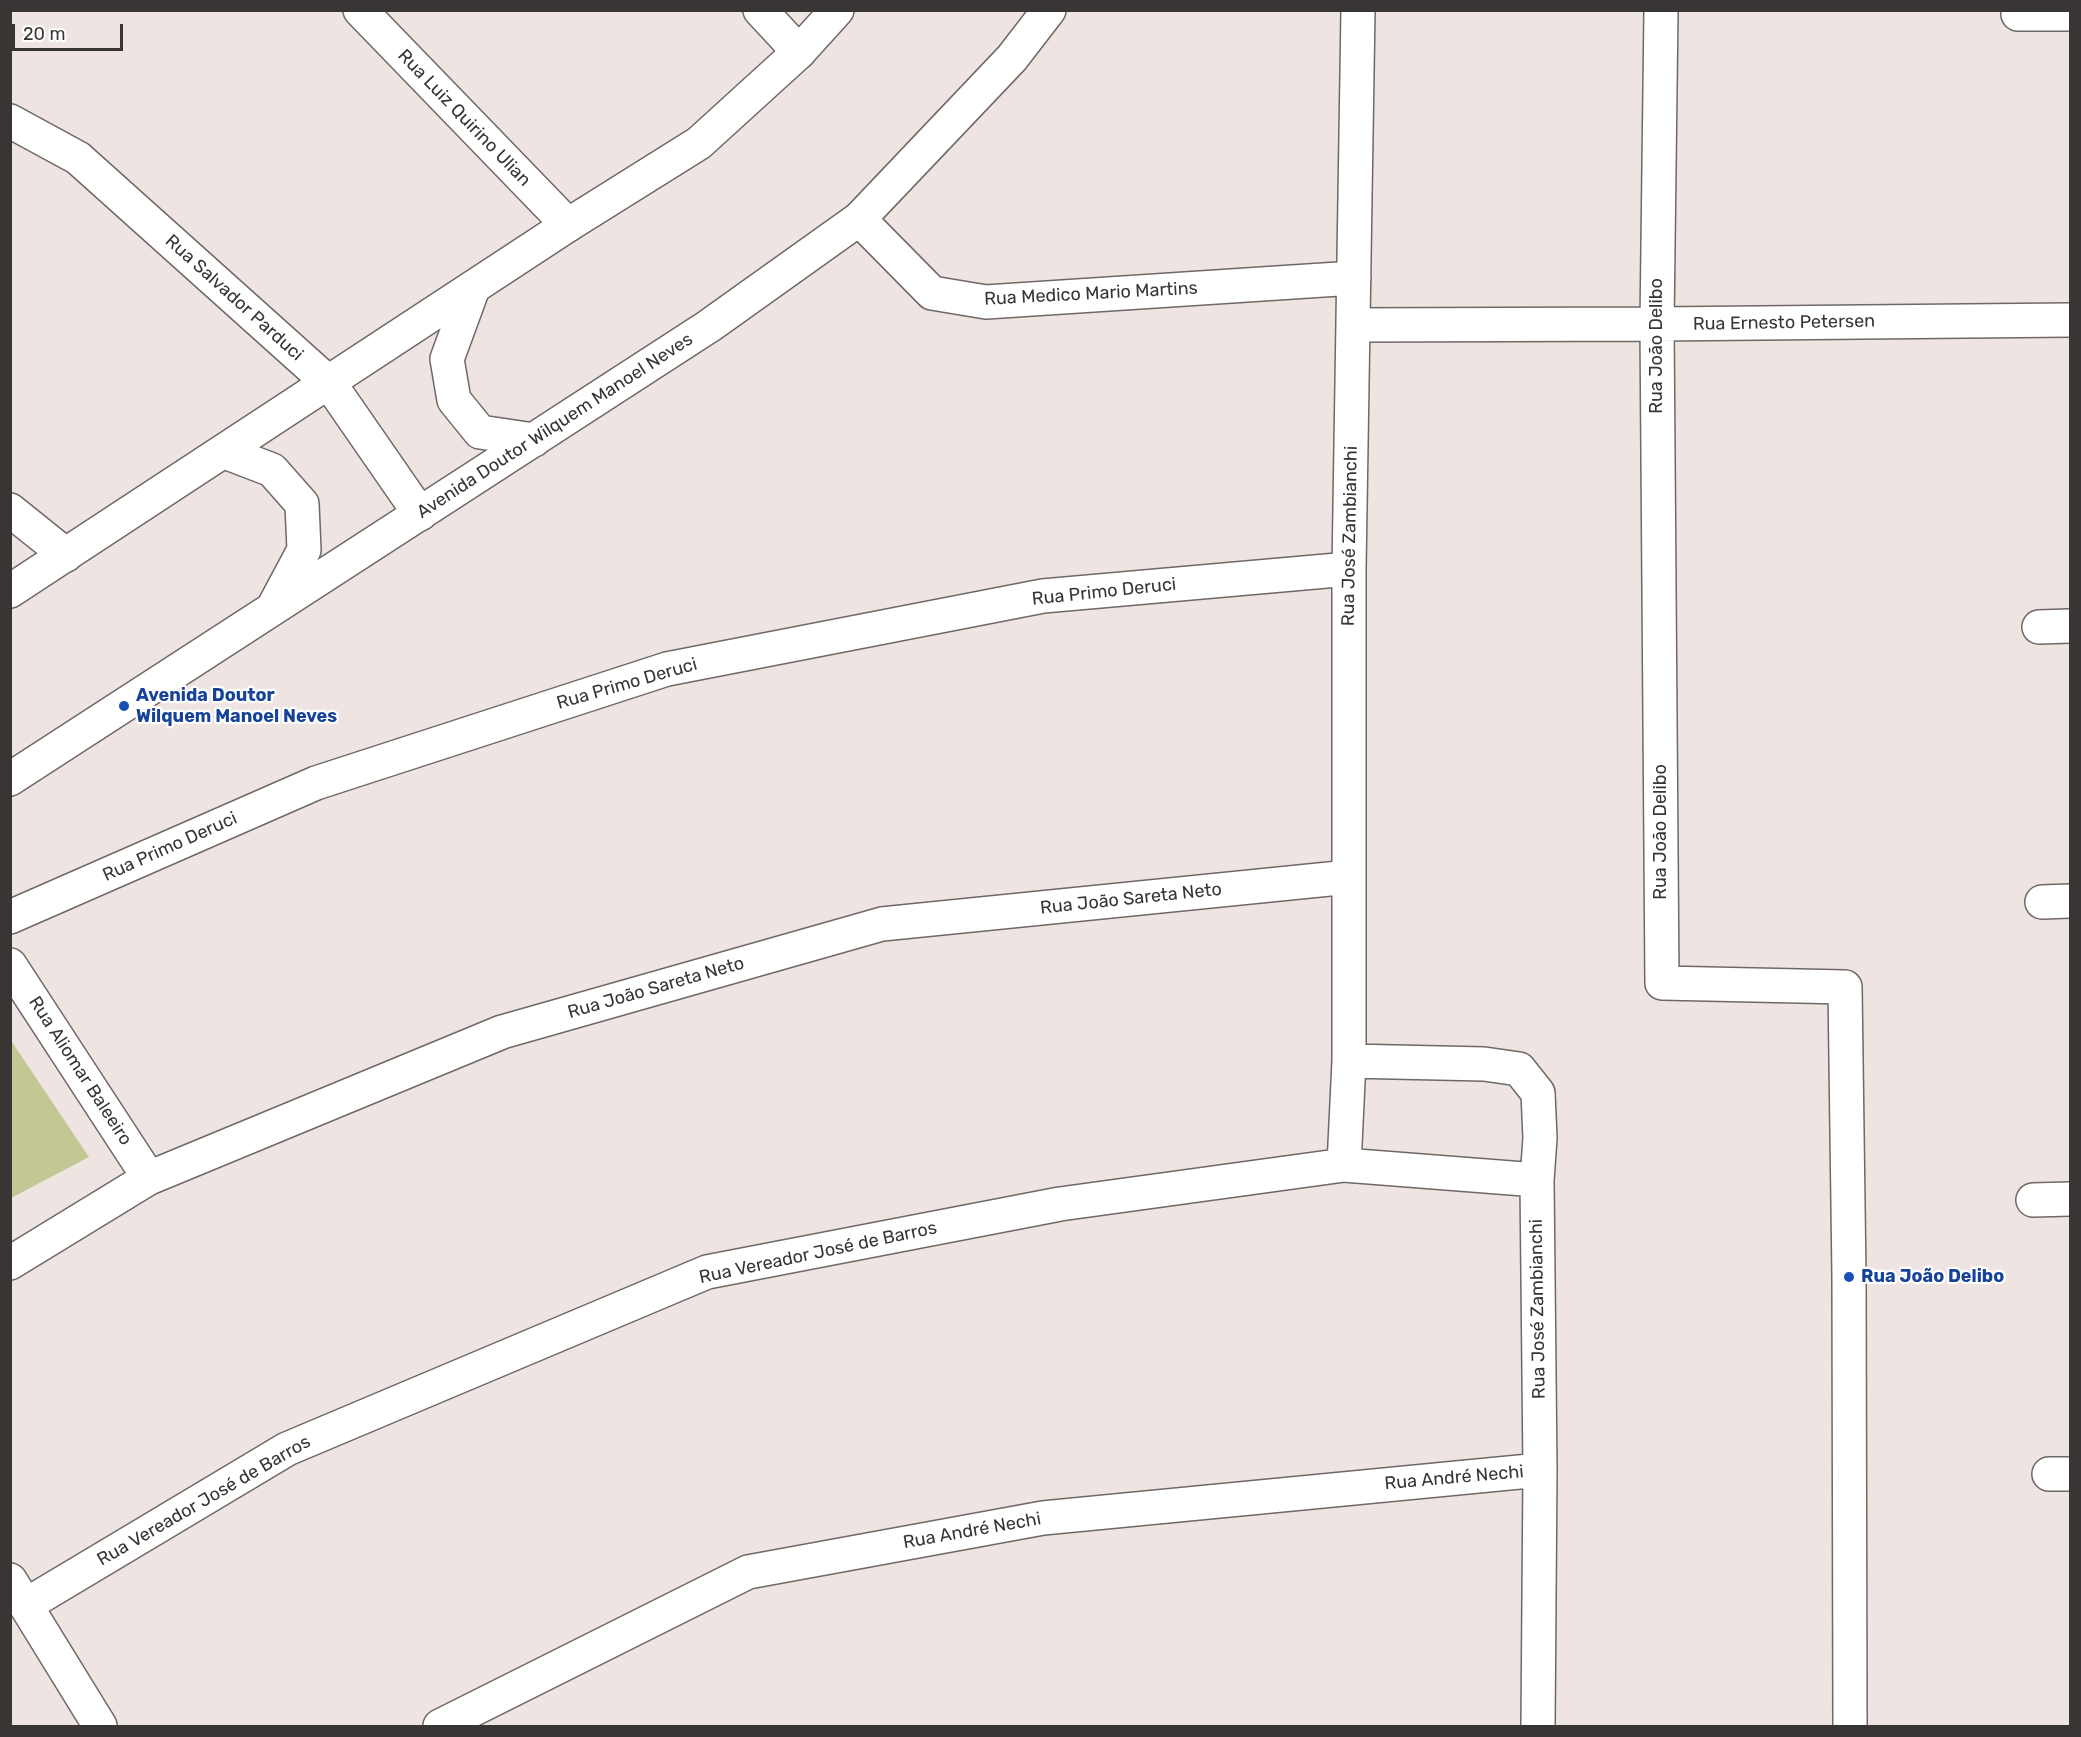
<!DOCTYPE html>
<html>
<head>
<meta charset="utf-8">
<style>
  body { margin:0 }
  #map { position:relative; width:2081px; height:1737px; overflow:hidden; background:#eee5e2; font-family:Rubik,sans-serif }
  canvas { display:block }
  .frame { position:absolute; inset:0; border:12px solid #393534; pointer-events:none }
  .scale { position:absolute; left:12px; top:24px; width:111px; height:27px; box-sizing:border-box; border:3px solid #393534; border-top:0; padding-left:8px; font-size:18px; line-height:21px; white-space:nowrap; color:#393534; -webkit-text-stroke:4px #fff; paint-order:stroke }
</style>
</head>
<body>
<div id="map">
<canvas width="2081" height="1737"></canvas>
<div class="frame"></div>
<div class="scale">20 m</div>
</div>
<script>
const ctx = document.querySelector('canvas').getContext('2d');
ctx.lineJoin = 'round';
function paint(path, color) {
  ctx.fillStyle = color;
  ctx.fill(path, 'evenodd');
}
function stroke(path, color, width, dash) {
  ctx.strokeStyle = color;
  ctx.lineWidth = width;
  ctx.lineCap = dash ? 'butt' : 'round';
  ctx.setLineDash(dash || []);
  ctx.stroke(path);
}
function write(font, color, halo, rows, align = 'center') {
  ctx.font = font + ' Rubik,sans-serif';
  ctx.lineWidth = 4.5;
  ctx.setLineDash([]);
  ctx.textBaseline = 'middle';
  ctx.strokeStyle = halo;
  ctx.fillStyle = color;
  for (const [text, x, y, turn = 0] of rows) {
    ctx.save();
    ctx.translate(x, y);
    ctx.rotate((+turn || 0) * Math.PI / 180);
    ctx.textAlign = isNaN(turn) ? turn : align;
    if (halo) ctx.strokeText(text, 0, 0);
    ctx.fillText(text, 0, 0);
    ctx.restore();
  }
}
const green = new Path2D(`
  M 10,1039 L 89,1157 L 11,1198 L 10,1198 Z`);
const minor = new Path2D(`
  M 360,10 L 568,225
  M 760,10 L 799,52
  M 1661,10 L 1657,324 L 1662,983 L 1845,987 L 1849,1277 L 1850,1726
  M 2018,14 L 2070,14
  M 10,121 L 78,158 L 330,384 L 420,514
  M 859,219 L 932,293 L 986,302 L 1354,278
  M 1353,325 L 1657,324 L 2070,320
  M 10,510 L 66,555
  M 2039,627 L 2070,626
  M 2042,902 L 2070,901
  M 10,917 L 316,783 L 667,669 L 1043,596 L 1349,569
  M 10,965 L 149,1178
  M 1349,1061 L 1484,1064 L 1519,1069 L 1538,1093 L 1540,1138 L 1537,1180 L 1540,1470 L 1538,1726
  M 1344,1165 L 1349,1061 L 1349,569 L 1358,10
  M 2033,1200 L 2070,1199
  M 10,1263 L 149,1178 L 502,1032 L 882,924 L 1349,877
  M 2049,1474 L 2070,1474
  M 26,1605 L 287,1449 L 707,1272 L 1060,1204 L 1344,1165 L 1537,1180
  M 440,1726 L 748,1572 L 1043,1518 L 1540,1470`);
const tertiary = new Path2D(`
  M 473,288 L 447,359 L 454,400 L 480,432 L 534,440
  M 225,452 L 272,470 L 302,504 L 304,550 L 273,608
  M 10,591 L 568,225 L 699,143 L 799,52 L 837,10
  M 10,779 L 709,326 L 859,219 L 1012,58 L 1049,10
  M 10,1580 L 100,1726`);
const markers = [
  [124,706,6,"#1a4fb4"],
  [1849,1277,6,"#1a4fb4"]
];
const streetNames = [
  ["Rua Luiz Quirino Ulian",464,118,46],
  ["Rua Medico Mario Martins",1091,294,-3],
  ["Rua Salvador Parduci",234,298,42],
  ["Rua Ernesto Petersen",1784,323,-1],
  ["Rua João Delibo",1657,346,-90],
  ["Avenida Doutor Wilquem Manoel Neves",555,426,-33],
  ["Rua José Zambianchi",1350,536,-89],
  ["Rua Primo Deruci",1104,592,-6],
  ["Rua Primo Deruci",627,684,-16],
  ["Rua João Delibo",1661,832,-90],
  ["Rua Primo Deruci",170,847,-24],
  ["Rua João Sareta Neto",1131,899,-6],
  ["Rua João Sareta Neto",656,988,-16],
  ["Rua Aliomar Baleeiro",80,1071,57],
  ["Rua Vereador José de Barros",818,1253,-12],
  ["Rua José Zambianchi",1538,1309,-91],
  ["Rua André Nechi",1454,1478,-5],
  ["Rua Vereador José de Barros",204,1501,-30],
  ["Rua André Nechi",972,1531,-10]
];
const transitNames = [
  ["Avenida Doutor",136,696],
  ["Wilquem Manoel Neves",136,717],
  ["Rua João Delibo",1861,1277]
];
paint(green, '#c3c793');
stroke(minor, '#6f6865', 36);
stroke(tertiary, '#6f6865', 36);
stroke(minor, '#fff', 33);
stroke(tertiary, '#fff', 33);
for (const [x, y, r, color] of markers) {
  const dot = new Path2D();
  dot.arc(x, y, r, 0, 2 * Math.PI);
  ctx.fillStyle = color;
  ctx.fill(dot);
  stroke(dot, '#fff', 2);
}
write('18px', '#393534', '#fff', streetNames);
write('bold 18px', '#164399', '#fff', transitNames, 'left');
</script>
</body>
</html>
